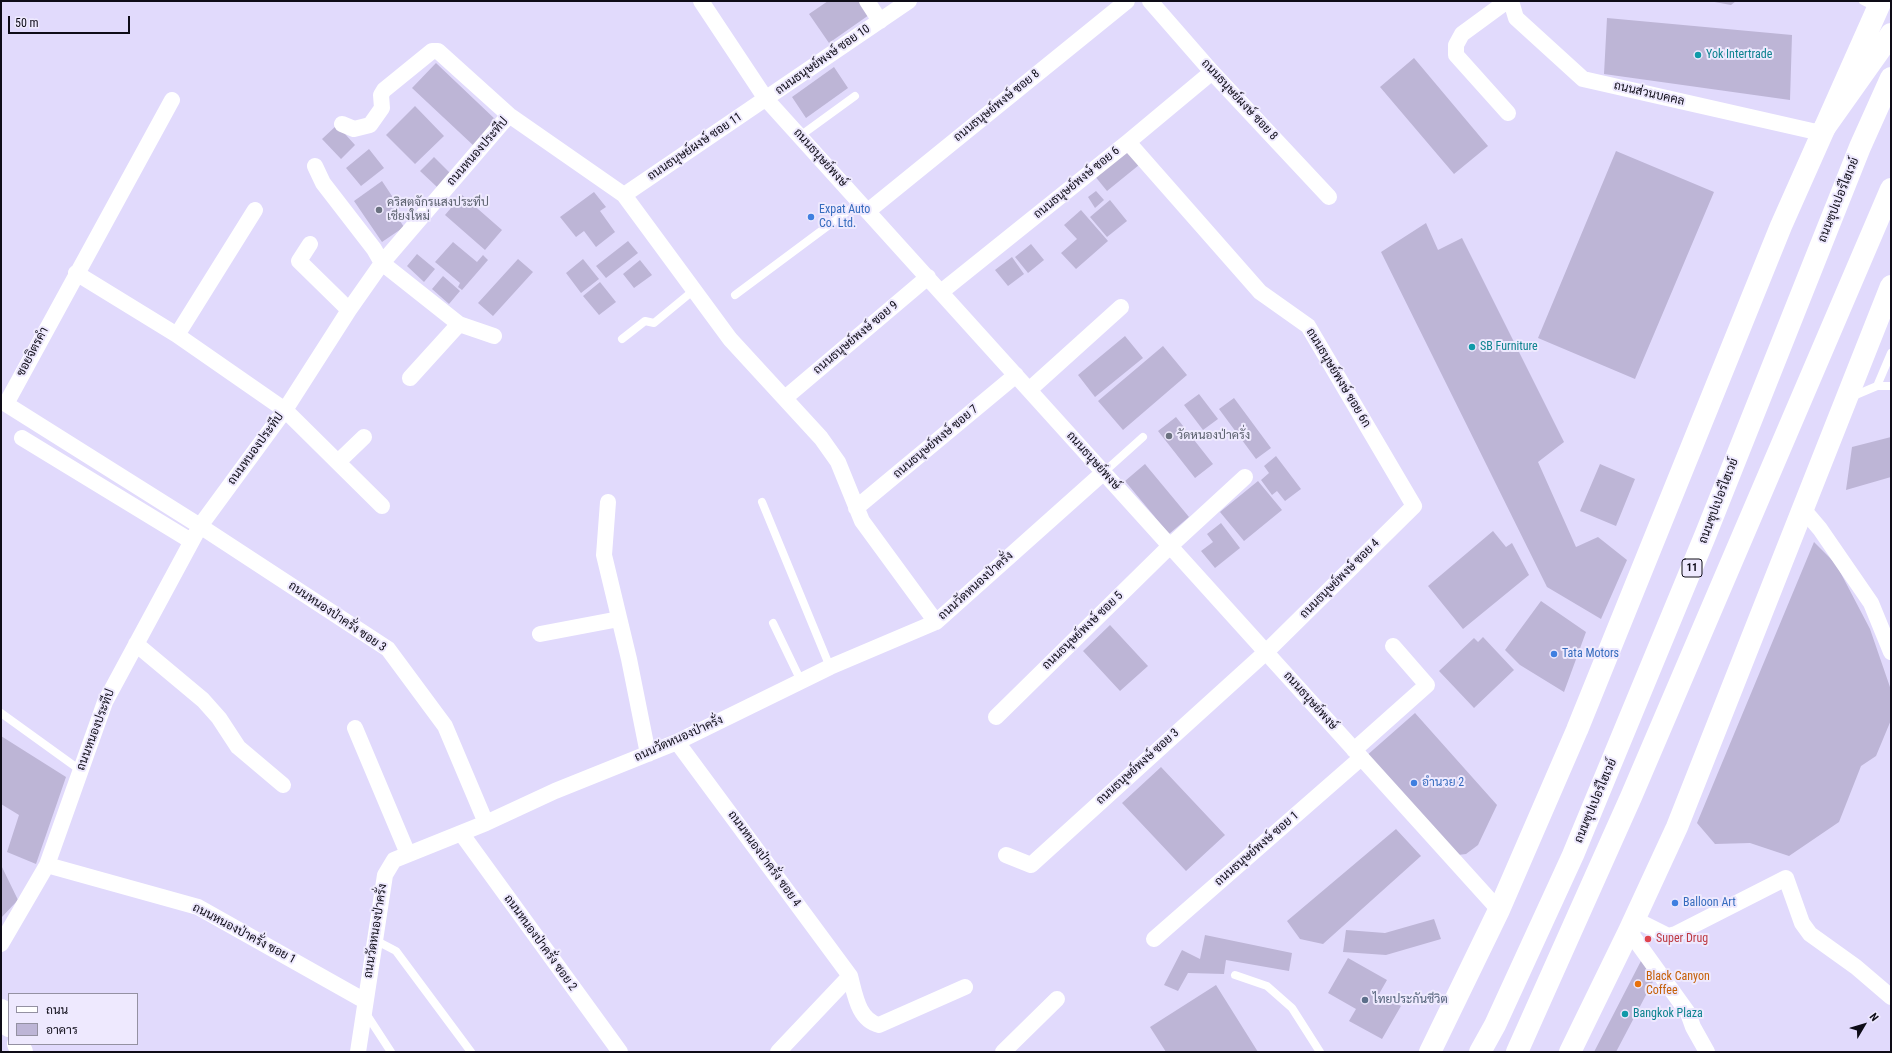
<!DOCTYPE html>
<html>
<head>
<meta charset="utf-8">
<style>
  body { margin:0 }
  #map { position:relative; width:1892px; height:1053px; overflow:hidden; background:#e1dafc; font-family:"Roboto Condensed",Sarabun,sans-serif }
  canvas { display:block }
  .frame { position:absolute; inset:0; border:2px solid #0e0c17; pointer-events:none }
  .legend { position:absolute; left:8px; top:993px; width:130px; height:52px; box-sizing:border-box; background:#eee9fe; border:1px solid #9491a2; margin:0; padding:5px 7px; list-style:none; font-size:12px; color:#0e0c17 }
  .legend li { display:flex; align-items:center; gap:8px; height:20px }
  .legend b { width:20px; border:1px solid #9491a2 }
  .north { position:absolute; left:1844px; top:1005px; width:40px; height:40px; -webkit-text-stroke:3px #eee9fe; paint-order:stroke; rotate:52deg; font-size:11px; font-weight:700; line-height:16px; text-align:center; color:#0e0c17 }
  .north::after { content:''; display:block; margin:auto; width:14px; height:18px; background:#0e0c17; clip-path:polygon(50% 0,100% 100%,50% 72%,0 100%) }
  .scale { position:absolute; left:8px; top:16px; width:122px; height:18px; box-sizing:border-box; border:2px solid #0e0c17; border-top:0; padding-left:5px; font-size:12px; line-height:14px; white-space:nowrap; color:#0e0c17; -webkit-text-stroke:3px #eee9fe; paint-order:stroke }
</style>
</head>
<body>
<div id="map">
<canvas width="1892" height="1053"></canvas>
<div class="frame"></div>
<ul class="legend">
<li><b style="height:5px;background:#fff"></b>ถนน</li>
<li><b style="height:11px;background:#bdb5d6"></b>อาคาร</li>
</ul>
<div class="north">N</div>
<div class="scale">50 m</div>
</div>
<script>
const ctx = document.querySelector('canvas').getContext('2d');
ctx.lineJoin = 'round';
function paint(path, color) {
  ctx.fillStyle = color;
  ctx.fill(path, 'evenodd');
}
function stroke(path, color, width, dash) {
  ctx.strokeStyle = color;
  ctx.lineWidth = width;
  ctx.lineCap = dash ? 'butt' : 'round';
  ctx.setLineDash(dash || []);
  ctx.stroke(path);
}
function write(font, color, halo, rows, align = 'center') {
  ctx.font = font + ' "Roboto Condensed",Sarabun,sans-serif';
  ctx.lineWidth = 4;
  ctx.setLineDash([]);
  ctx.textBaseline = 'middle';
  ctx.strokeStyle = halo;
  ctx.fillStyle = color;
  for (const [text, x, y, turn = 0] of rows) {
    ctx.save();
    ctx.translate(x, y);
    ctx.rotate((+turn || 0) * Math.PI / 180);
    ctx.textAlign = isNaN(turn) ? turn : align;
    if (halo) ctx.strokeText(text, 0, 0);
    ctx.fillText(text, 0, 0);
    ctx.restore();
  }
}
const building = new Path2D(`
  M 828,1 L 859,1 L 869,15 L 829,43 L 809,14 Z
  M 1709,1 L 1736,1 L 1731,5 Z
  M 1607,18 L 1792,35 L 1790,100 L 1604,74 Z
  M 1414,58 L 1488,146 L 1454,174 L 1380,87 Z
  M 436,63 L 497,121 L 474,146 L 412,88 Z
  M 834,67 L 848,88 L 806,118 L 792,97 Z
  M 415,106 L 444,136 L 415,164 L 386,135 Z
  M 337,125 L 355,145 L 341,159 L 322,139 Z
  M 369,149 L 384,168 L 361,186 L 346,168 Z
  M 1126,149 L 1139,165 L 1107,191 L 1094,175 Z
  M 1616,151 L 1714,192 L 1635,379 L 1538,338 Z
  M 434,157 L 450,173 L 437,187 L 420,171 Z
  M 382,181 L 400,208 L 394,212 L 404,227 L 382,242 L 354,201 Z
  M 1096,191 L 1104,200 L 1095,208 L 1088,197 Z
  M 594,192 L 606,207 L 600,211 L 615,232 L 596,247 L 584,231 L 576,237 L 560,217 Z
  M 462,195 L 502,230 L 485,250 L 445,215 Z
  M 1110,200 L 1127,221 L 1107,237 L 1090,217 Z
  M 1081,210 L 1108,241 L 1076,269 L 1061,253 L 1077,239 L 1064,225 Z
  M 1426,223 L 1438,250 L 1462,238 L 1564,442 L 1538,462 L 1576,547 L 1598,537 L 1627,560 L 1601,619 L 1547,587 L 1381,252 Z
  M 628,241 L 638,253 L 606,278 L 596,266 Z
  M 453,242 L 477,262 L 483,255 L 488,260 L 462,290 L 458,287 L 460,283 L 435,262 Z
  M 1031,244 L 1044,260 L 1028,273 L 1015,257 Z
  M 417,254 L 435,269 L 424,282 L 407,266 Z
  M 1012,257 L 1024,274 L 1008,286 L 995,270 Z
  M 518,259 L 533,272 L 493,316 L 478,303 Z
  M 583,259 L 599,279 L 581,293 L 566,273 Z
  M 640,260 L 652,275 L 634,288 L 623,274 Z
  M 443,276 L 460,291 L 449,304 L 432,289 Z
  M 600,282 L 616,302 L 599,315 L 583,296 Z
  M 1125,336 L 1143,358 L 1095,397 L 1078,375 Z
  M 1163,346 L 1187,375 L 1123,430 L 1098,401 Z
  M 1199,394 L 1218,419 L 1203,430 L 1184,405 Z
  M 1234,398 L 1271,448 L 1256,459 L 1219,409 Z
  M 1176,417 L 1213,464 L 1195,478 L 1158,431 Z
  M 1891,437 L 1891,477 L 1846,490 L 1852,447 Z
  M 1276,456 L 1301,489 L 1285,501 L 1277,491 L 1272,495 L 1261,480 L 1269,473 L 1264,466 Z
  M 1145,464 L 1189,517 L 1169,534 L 1125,481 Z
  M 1600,464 L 1635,479 L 1616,526 L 1580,511 Z
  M 1258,481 L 1282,510 L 1244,541 L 1220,512 Z
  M 1221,523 L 1240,548 L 1215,568 L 1201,551 L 1213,542 L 1207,534 Z
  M 1493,531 L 1506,547 L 1512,543 L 1529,575 L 1463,629 L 1428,586 Z
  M 1814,542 L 1836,564 L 1870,629 L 1891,690 L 1891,720 L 1876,756 L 1861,766 L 1839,822 L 1789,856 L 1750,843 L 1715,844 L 1697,823 Z
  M 1541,601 L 1586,632 L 1564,692 L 1520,665 L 1505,650 Z
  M 1110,625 L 1148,666 L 1120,691 L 1083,651 Z
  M 1483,637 L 1514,670 L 1474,708 L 1439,671 L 1474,638 L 1478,642 Z
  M 1415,713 L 1497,805 L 1478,845 L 1466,854 L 1458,855 L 1365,757 Z
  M 1,736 L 66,777 L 36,864 L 7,852 L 19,815 L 1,804 Z
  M 1161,767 L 1225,835 L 1186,871 L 1122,803 Z
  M 1396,829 L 1421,856 L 1323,944 L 1300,939 L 1287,921 Z
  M 1,865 L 18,900 L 1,918 Z
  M 1434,919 L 1441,939 L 1386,955 L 1343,952 L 1346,930 L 1385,933 Z
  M 1205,935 L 1292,953 L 1289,971 L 1226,960 L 1224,974 L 1188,973 L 1178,991 L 1164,985 L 1182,950 L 1200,959 Z
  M 1643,957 L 1656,976 L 1616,1052 L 1594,1052 Z
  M 1348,958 L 1387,980 L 1379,994 L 1401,1006 L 1382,1039 L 1349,1021 L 1356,1009 L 1328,993 Z
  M 1216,985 L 1258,1052 L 1166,1052 L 1150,1027 Z`);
const service = new Path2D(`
  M 1863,1 L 1877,8
  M 800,136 L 855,96
  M 735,295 L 860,202
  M 622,339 L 645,321 L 654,323 L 694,290
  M 1877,386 L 1891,353
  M 1851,397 L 1877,386 L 1891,386
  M 1104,472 L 1143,437
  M 762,502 L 830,667
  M 773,623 L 801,681
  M 1,713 L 80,770
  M 375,940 L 396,951 L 471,1052
  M 1235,975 L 1267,986 L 1292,1008 L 1320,1052
  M 365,1012 L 391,1052`);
const minor = new Path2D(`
  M 701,1 L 766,99 L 1499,910
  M 867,1 L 880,21
  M 1150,1 L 1212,72 L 1329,197
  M 1507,1 L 1462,34 L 1456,45 L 1456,55 L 1508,113
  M 1511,1 L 1516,18 L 1583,79 L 1821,133
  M 172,100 L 6,404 L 200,526 L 388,649 L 445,726 L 486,823
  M 342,124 L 354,129 L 370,125 L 382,108 L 381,95 L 384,90 L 432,51 L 438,51 L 509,115 L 624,195 L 730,339 L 821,438 L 838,462 L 862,521 L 936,622
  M 315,166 L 323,183 L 374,249 L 382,263 L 459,324 L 494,336
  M 624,195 L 909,1
  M 868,211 L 1127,1
  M 310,244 L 299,261 L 349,310
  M 76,273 L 177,335 L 285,410 L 382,506
  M 941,292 L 1128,142 L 1212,72
  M 177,335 L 255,210
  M 410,378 L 459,324
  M 1029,390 L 1121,307
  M 785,398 L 928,277
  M 22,438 L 191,541
  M 338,462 L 364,437
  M 608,502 L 604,555 L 629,659 L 648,754
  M 856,508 L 1016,375
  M 1803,509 L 1820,529 L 1871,603 L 1891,652
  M 540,634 L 619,619
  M 136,644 L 203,700 L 219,718 L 238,747 L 283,785
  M 996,717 L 1170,546 L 1245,477
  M 355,728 L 408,854
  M 677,742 L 850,976 C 855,994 858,1020 879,1025 L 965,987
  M 1354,750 L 1427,685 L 1393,646
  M 461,833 L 620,1052
  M 1006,855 L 1031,865 L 1266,652 L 1414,506 L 1308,326 L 1260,292 L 1128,142
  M 47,865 L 198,907 L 365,1001
  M 1634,919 L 1668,936 L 1676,934 L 1786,878 L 1802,923 L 1810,934 L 1856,967 L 1891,997
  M 1629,931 L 1688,1013 L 1693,1027 L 1707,1052
  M 1154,939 L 1361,758
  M 1,944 L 47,865 L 105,702 L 200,526 L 285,410 L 349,310 L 382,263 L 509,115
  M 358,1052 L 385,875 L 394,860 L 486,823 L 555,791 L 677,742 L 830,667 L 936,622 L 1104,472
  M 778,1052 L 850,976
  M 1003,1052 L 1057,999`);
const secondary = new Path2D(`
  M 1,1010 L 9,1026
  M 18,1044 L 22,1052
  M 1430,1052 L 1499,910 L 1577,730 L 1781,226 L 1881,1
  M 1570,1052 L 1629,931 L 1677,827 L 1891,286`);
const trunk = new Path2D(`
  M 1821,133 L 1891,34
  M 1480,1052 L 1495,1025 L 1573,855 L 1705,536 L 1860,147 L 1891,78
  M 1517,1052 L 1631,797 L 1891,189`);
const markers = [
  [1698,55,4,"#0f9aa8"],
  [379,210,4,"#6b7280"],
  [811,217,4,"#3f7fe0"],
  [1472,347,4,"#0f9aa8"],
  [1169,436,4,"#6b7280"],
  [1554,654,4,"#3f7fe0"],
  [1414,783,4,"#3f7fe0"],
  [1675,903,4,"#3f7fe0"],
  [1648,939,4,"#e0444e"],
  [1638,984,4,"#e8710a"],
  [1365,1000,4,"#5c6f8a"],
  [1625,1014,4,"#0f9aa8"]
];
const shields = [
  [1692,568,20]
];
const shieldNames = [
  ["11",1692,568]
];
const cultureNames = [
  ["Yok Intertrade",1706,55],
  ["SB Furniture",1480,347],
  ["Bangkok Plaza",1633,1014]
];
const streetNames = [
  ["ถนนธนุษย์พงษ์ ซอย 10",823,60,-35],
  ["ถนนส่วนบคคล",1649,94,13],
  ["ถนนธนุษย์ผงษ์ ซอย 8",1239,100,47],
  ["ถนนธนุษย์พงษ์ ซอย 8",997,106,-39],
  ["ถนนธนุษย์ผงษ์ ซอย 11",695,147,-34],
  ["ถนนหนองประทีป",478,152,-49],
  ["ถนนธนุษย์พงษ์",820,158,48],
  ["ถนนธนุษย์พงษ์ ซอย 6",1077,183,-39],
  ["ถนนซุปเปอร์ไฮเวย์",1839,200,-68],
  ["ถนนธนุษย์พงษ์ ซอย 9",856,338,-40],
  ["ซอยจิตรคำ",33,352,-62],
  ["ถนนธนุษย์พงษ์ ซอย 6ก",1338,378,59],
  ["ถนนธนุษย์พงษ์ ซอย 7",936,442,-40],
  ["ถนนหนองประทีป",256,449,-54],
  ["ถนนธนุษย์พงษ์",1093,461,48],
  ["ถนนซุปเปอร์ไฮเวย์",1719,501,-69],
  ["ถนนธนุษย์พงษ์ ซอย 4",1340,579,-45],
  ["ถนนวัดหนองป่าครั่ง",976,586,-42],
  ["ถนนหนองป่าครั่ง ซอย 3",337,617,34],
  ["ถนนธนุษย์พงษ์ ซอย 5",1083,631,-44],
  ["ถนนธนุษย์พงษ์",1310,701,48],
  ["ถนนหนองประทีป",96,730,-69],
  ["ถนนวัดหนองป่าครั่ง",679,739,-24],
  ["ถนนธนุษย์พงษ์ ซอย 3",1138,767,-42],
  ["ถนนซุปเปอร์ไฮเวย์",1596,801,-67],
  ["ถนนธนุษย์พงษ์ ซอย 1",1257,849,-41],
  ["ถนนหนองป่าครั่ง ซอย 4",764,859,54],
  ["ถนนวัดหนองป่าครั่ง",376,931,-81],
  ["ถนนหนองป่าครั่ง ซอย 1",244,934,28],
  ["ถนนหนองป่าครั่ง ซอย 2",540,943,54]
];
const worshipNames = [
  ["คริสตจักรแสงประทีป",387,203],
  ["เชียงใหม่",387,217],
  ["วัดหนองป่าครั่ง",1177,436]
];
const shopNames = [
  ["Expat Auto",819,210],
  ["Co. Ltd.",819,224],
  ["Tata Motors",1562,654],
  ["อำนวย 2",1422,783],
  ["Balloon Art",1683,903]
];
const healthNames = [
  ["Super Drug",1656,939]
];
const foodNames = [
  ["Black Canyon",1646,977],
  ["Coffee",1646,991]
];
const serviceNames = [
  ["ไทยประกันชีวิต",1373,1000]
];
paint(building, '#bdb5d6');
stroke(service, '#fff', 8);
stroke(minor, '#fff', 16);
stroke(secondary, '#fff', 22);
stroke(trunk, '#fff', 22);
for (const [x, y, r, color] of markers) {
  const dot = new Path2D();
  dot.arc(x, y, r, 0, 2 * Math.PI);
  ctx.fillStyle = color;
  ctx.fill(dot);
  stroke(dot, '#eee9fe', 1.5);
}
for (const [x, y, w] of shields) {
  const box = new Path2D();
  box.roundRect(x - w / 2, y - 9, w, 18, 3);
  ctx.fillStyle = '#eee9fe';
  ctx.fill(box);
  stroke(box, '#0e0c17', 1);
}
write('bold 11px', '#0e0c17', null, shieldNames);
write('12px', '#0d838f', '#eee9fe', cultureNames, 'left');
write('12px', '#0e0c17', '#eee9fe', streetNames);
write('12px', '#5b616d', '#eee9fe', worshipNames, 'left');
write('12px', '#366cbe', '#eee9fe', shopNames, 'left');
write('12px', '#be3a42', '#eee9fe', healthNames, 'left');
write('12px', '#c56008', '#eee9fe', foodNames, 'left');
write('12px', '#4e5e75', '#eee9fe', serviceNames, 'left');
</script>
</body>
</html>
